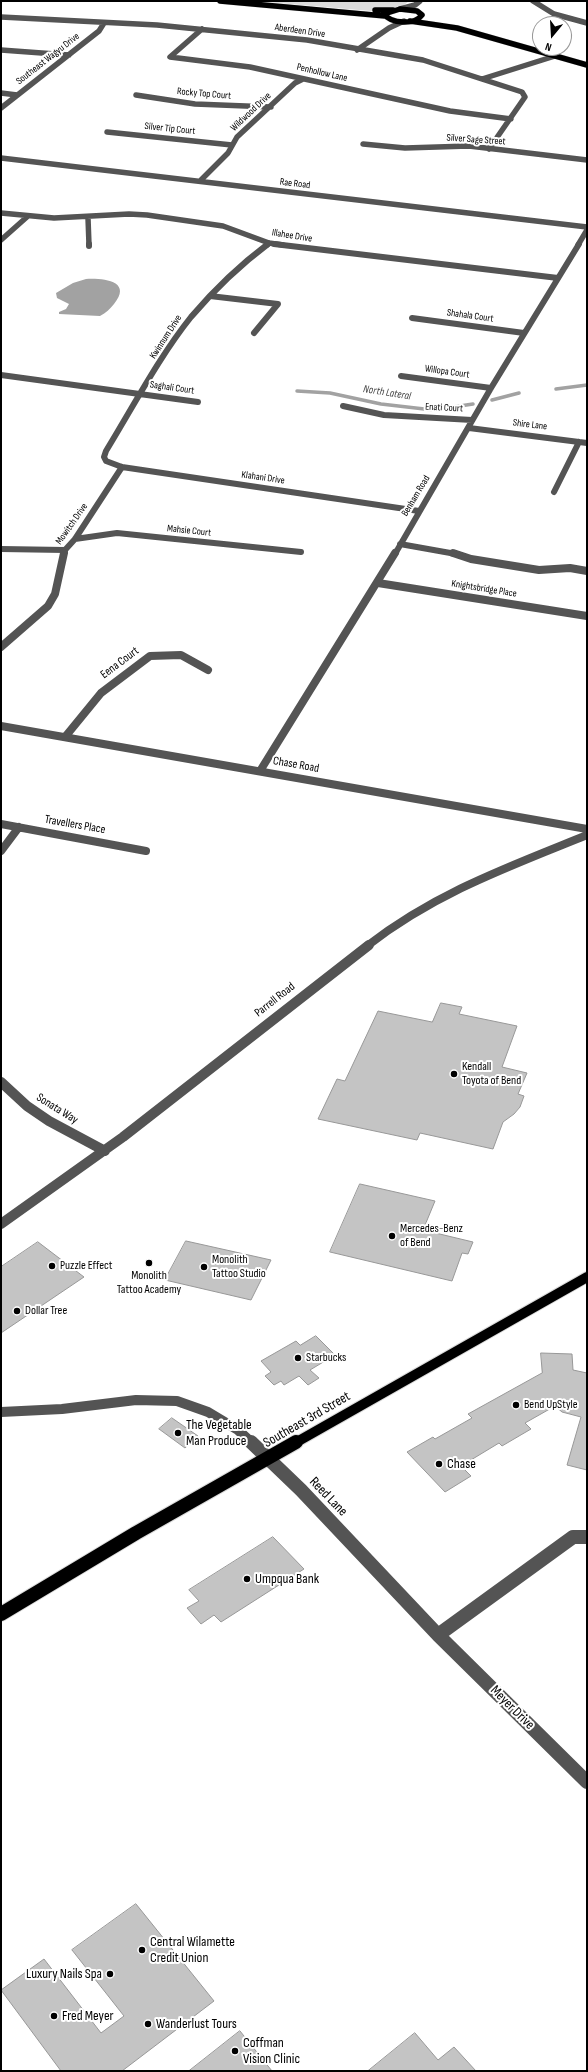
<!DOCTYPE html>
<html>
<head>
<meta charset="utf-8">
<style>
  body { margin:0 }
  #map { position:relative; width:588px; height:2072px; overflow:hidden; background:#fff; font-family:"Sofia Sans Condensed",sans-serif }
  canvas { display:block }
  .frame { position:absolute; inset:0; border:2px solid #000; pointer-events:none }
  .north { position:absolute; left:532px; top:16px; width:40px; height:40px; box-sizing:border-box; background:#fff; border:1px solid #999; border-radius:50%; rotate:198deg; font-size:11px; font-weight:700; line-height:16px; text-align:center; color:#000 }
  .north::after { content:''; display:block; margin:auto; width:14px; height:18px; background:#000; clip-path:polygon(50% 0,100% 100%,50% 72%,0 100%) }
</style>
</head>
<body>
<div id="map">
<canvas width="588" height="2072"></canvas>
<div class="frame"></div>
<div class="north">N</div>
</div>
<script>
const ctx = document.querySelector('canvas').getContext('2d');
ctx.lineJoin = 'round';
function paint(path, color) {
  ctx.fillStyle = color;
  ctx.fill(path, 'evenodd');
}
function stroke(path, color, width, dash) {
  ctx.strokeStyle = color;
  ctx.lineWidth = width;
  ctx.lineCap = dash ? 'butt' : 'round';
  ctx.setLineDash(dash || []);
  ctx.stroke(path);
}
function write(font, color, halo, rows, align = 'center') {
  ctx.font = font + ' "Sofia Sans Condensed",sans-serif';
  ctx.lineWidth = 4;
  ctx.setLineDash([]);
  ctx.textBaseline = 'middle';
  ctx.strokeStyle = halo;
  ctx.fillStyle = color;
  for (const [text, x, y, turn = 0] of rows) {
    ctx.save();
    ctx.translate(x, y);
    ctx.rotate((+turn || 0) * Math.PI / 180);
    ctx.textAlign = isNaN(turn) ? turn : align;
    if (halo) ctx.strokeText(text, 0, 0);
    ctx.fillText(text, 0, 0);
    ctx.restore();
  }
}
const green = new Path2D(`
  M 254,1 L 409,1 L 394,13 Z`);
const water = new Path2D(`
  M 86,279 C 103,278 133,281 114,304 C 110,309 106,313 100,316 L 59,314 L 59,312 L 66,309 L 69,304 L 57,298 L 56,293 L 73,283 Z`);
const stream = new Path2D(`
  M 556,389 L 587,385
  M 297,391 L 330,393 L 381,404 L 433,410 L 473,404
  M 492,400 L 519,393`);
const building = new Path2D(`
  M 441,1003 L 462,1007 L 459,1014 L 517,1026 L 502,1067 L 527,1073 L 518,1094 L 524,1096 L 520,1107 L 514,1114 L 503,1122 L 493,1149 L 420,1133 L 417,1140 L 318,1119 L 337,1079 L 345,1081 L 378,1011 L 432,1022 Z
  M 360,1184 L 435,1201 L 423,1230 L 473,1242 L 468,1254 L 462,1253 L 452,1281 L 330,1252 Z
  M 186,1241 L 271,1260 L 251,1300 L 165,1280 Z
  M 38,1242 L 84,1277 L 1,1333 L 1,1267 Z
  M 316,1336 L 335,1355 L 310,1370 L 319,1378 L 308,1385 L 299,1376 L 284,1385 L 281,1381 L 274,1385 L 265,1376 L 271,1372 L 261,1361 L 296,1341 L 300,1345 Z
  M 541,1353 L 572,1354 L 573,1370 L 587,1373 L 587,1470 L 567,1465 L 581,1417 L 562,1412 L 555,1406 L 525,1423 L 531,1429 L 502,1446 L 499,1443 L 461,1466 L 471,1476 L 445,1492 L 407,1452 L 433,1437 L 435,1439 L 472,1418 L 468,1414 L 542,1373 Z
  M 172,1418 L 198,1436 L 185,1448 L 159,1429 Z
  M 273,1537 L 304,1569 L 221,1622 L 214,1615 L 201,1624 L 187,1608 L 199,1601 L 189,1590 Z
  M 136,1904 L 214,2001 L 122,2071 L 61,2071 L 1,1990 L 44,1959 L 101,2033 L 124,2016 L 72,1950 Z
  M 240,2031 L 272,2071 L 189,2071 Z
  M 415,2033 L 438,2060 L 454,2047 L 476,2071 L 368,2071 Z`);
const minorFar4 = new Path2D(`
  M 533,1 L 554,14 L 587,23
  M 400,9 L 415,5 L 420,1
  M 1,17 L 157,25 L 307,40 L 423,60 L 522,92 L 525,97 L 489,149
  M 202,29 L 170,57 L 250,67 L 450,111 L 511,119
  M 1,50 L 69,55
  M 357,50 L 389,28 L 404,21
  M 482,79 L 555,56
  M 1,93 L 17,95
  M 136,95 L 195,104 L 271,107
  M 1,108 L 99,31 L 104,23
  M 107,132 L 232,145
  M 363,144 L 405,148 L 469,146 L 587,160
  M 1,158 L 587,227
  M 200,181 L 228,153 L 237,137 L 295,83 L 303,79
  M 1,213 L 54,218 L 129,214 L 147,215 L 223,226 L 269,243 L 283,245
  M 88,218 L 89,245
  M 1,240 L 28,216
  M 267,245 L 269,243
  M 578,245 L 587,230`);
const minorFar3 = new Path2D(`
  M 89,244 L 89,246
  M 268,244 C 240,265 214,290 191,317 C 159,357 133,407 106,451 L 104,457 L 106,461 L 122,467 L 419,511
  M 274,244 L 558,278
  M 210,296 L 278,304 L 254,333
  M 412,318 L 524,333
  M 1,375 L 198,402
  M 401,376 L 491,388
  M 343,406 L 384,415 L 472,420
  M 469,428 L 587,443
  M 554,492 L 579,442
  M 75,539 L 117,533 L 301,552
  M 400,544 L 456,554
  M 1,549 L 65,550
  M 64,554 L 65,550 L 75,539 L 122,467
  M 395,554 L 491,388 L 579,244`);
const minorFar2 = new Path2D(`
  M 453,553 L 471,559 L 539,570 L 570,568 L 587,571
  M 378,583 L 587,616
  M 1,647 L 48,606 L 55,594 L 64,553
  M 1,726 L 587,829
  M 65,737 L 101,693 L 150,656 L 181,655 L 208,670
  M 260,771 L 395,553
  M 1,824 L 146,851
  M 1,851 L 19,827
  M 367,946 C 435,893 508,867 587,835`);
const minorFar1 = new Path2D(`
  M 1,1082 L 27,1106 L 49,1121 L 105,1151
  M 1,1224 L 123,1137 L 369,945
  M 1,1412 L 62,1409 L 136,1400 L 177,1401 L 208,1412 L 238,1430 L 252,1443`);
const minor = new Path2D(`
  M 251,1442 L 301,1490 L 438,1635 L 587,1782
  M 438,1635 L 573,1537 L 587,1537`);
const majorFar2 = new Path2D(`
  M 220,1 L 385,16
  M 400,9 L 417,11 L 422,15 C 415,25 391,24 384,14 Z
  M 375,10 L 393,10
  M 410,21 L 457,28 L 587,65`);
const majorFar1 = new Path2D(`
  M 295,1443 L 587,1277`);
const major = new Path2D(`
  M 1,1614 L 136,1533 L 296,1442`);
const markers = [
  [454,1074,4,"#000"],
  [392,1236,4,"#000"],
  [149,1263,4,"#000"],
  [52,1266,4,"#000"],
  [204,1267,4,"#000"],
  [17,1311,4,"#000"],
  [298,1358,4,"#000"],
  [516,1405,4,"#000"],
  [178,1433,4,"#000"],
  [439,1464,4,"#000"],
  [247,1579,4,"#000"],
  [142,1950,4,"#000"],
  [110,1974,4,"#000"],
  [54,2016,4,"#000"],
  [148,2024,4,"#000"],
  [235,2051,4,"#000"]
];
const farStreetnames = [
  ["Aberdeen Drive",300,31,8],
  ["Southeast Wagyu Drive",48,59,-38],
  ["Penhollow Lane",322,73,13],
  ["Rocky Top Court",204,94,5],
  ["Wildwood Drive",251,112,-43],
  ["Silver Tip Court",170,129,6],
  ["Silver Sage Street",476,140,4],
  ["Rae Road",295,184,7],
  ["Illahee Drive",292,236,9],
  ["Shahala Court",470,316,8],
  ["Kwinnum Drive",166,337,-57],
  ["Willopa Court",447,372,8],
  ["Saghali Court",172,388,8],
  ["Enati Court",444,408,3],
  ["Shire Lane",530,425,7],
  ["Klahani Drive",263,478,8],
  ["Benham Road",416,496,-59],
  ["Mowitch Drive",72,524,-55],
  ["Mahsie Court",189,531,6],
  ["Knightsbridge Place",484,589,9]
];
const farWaternames = [
  ["North Lateral",387,393,9]
];
const streetNames = [
  ["Eena Court",120,663,-37],
  ["Chase Road",296,765,10],
  ["Travellers Place",75,825,10],
  ["Parrell Road",275,1000,-38],
  ["Sonata Way",57,1109,32]
];
const poiNames = [
  ["Kendall",462,1067],
  ["Toyota of Bend",462,1081],
  ["Mercedes-Benz",400,1229],
  ["of Bend",400,1243],
  ["Monolith",212,1260],
  ["Tattoo Studio",212,1274],
  ["Puzzle Effect",60,1266],
  ["Monolith",149,1276,"center"],
  ["Tattoo Academy",149,1290,"center"],
  ["Dollar Tree",25,1311],
  ["Starbucks",306,1358],
  ["Bend UpStyle",524,1405]
];
const nearStreetnames = [
  ["Southeast 3rd Street",307,1420,-30],
  ["Reed Lane",328,1497,46],
  ["Meyer Drive",512,1708,45]
];
const nearPoinames = [
  ["The Vegetable",186,1425],
  ["Man Produce",186,1441],
  ["Chase",447,1464],
  ["Umpqua Bank",255,1579],
  ["Central Wilamette",150,1942],
  ["Credit Union",150,1958],
  ["Luxury Nails Spa",102,1974,"right"],
  ["Fred Meyer",62,2016],
  ["Wanderlust Tours",156,2024],
  ["Coffman",243,2043],
  ["Vision Clinic",243,2059]
];
paint(green, '#dbdbdb');
paint(water, '#a2a2a2');
stroke(stream, '#a2a2a2', 3.5);
paint(building, '#c4c4c4');
stroke(building, '#989898', 1);
stroke(majorFar2, '#dbdbdb', 6);
stroke(majorFar1, '#dbdbdb', 12);
stroke(major, '#dbdbdb', 16);
stroke(minorFar4, '#545454', 5.5);
stroke(minorFar3, '#545454', 6);
stroke(minorFar2, '#545454', 8);
stroke(minorFar1, '#545454', 10);
stroke(minor, '#545454', 14);
stroke(majorFar2, '#000', 5.5);
stroke(majorFar1, '#000', 10);
stroke(major, '#000', 14);
for (const [x, y, r, color] of markers) {
  const dot = new Path2D();
  dot.arc(x, y, r, 0, 2 * Math.PI);
  ctx.fillStyle = color;
  ctx.fill(dot);
  stroke(dot, '#fff', 1.5);
}
write('10px', '#000', '#fff', farStreetnames);
write('italic 11px', '#434343', '#fff', farWaternames);
write('12px', '#000', '#fff', streetNames);
write('12px', '#000', '#fff', poiNames, 'left');
write('14px', '#000', '#fff', nearStreetnames);
write('14px', '#000', '#fff', nearPoinames, 'left');
</script>
</body>
</html>
